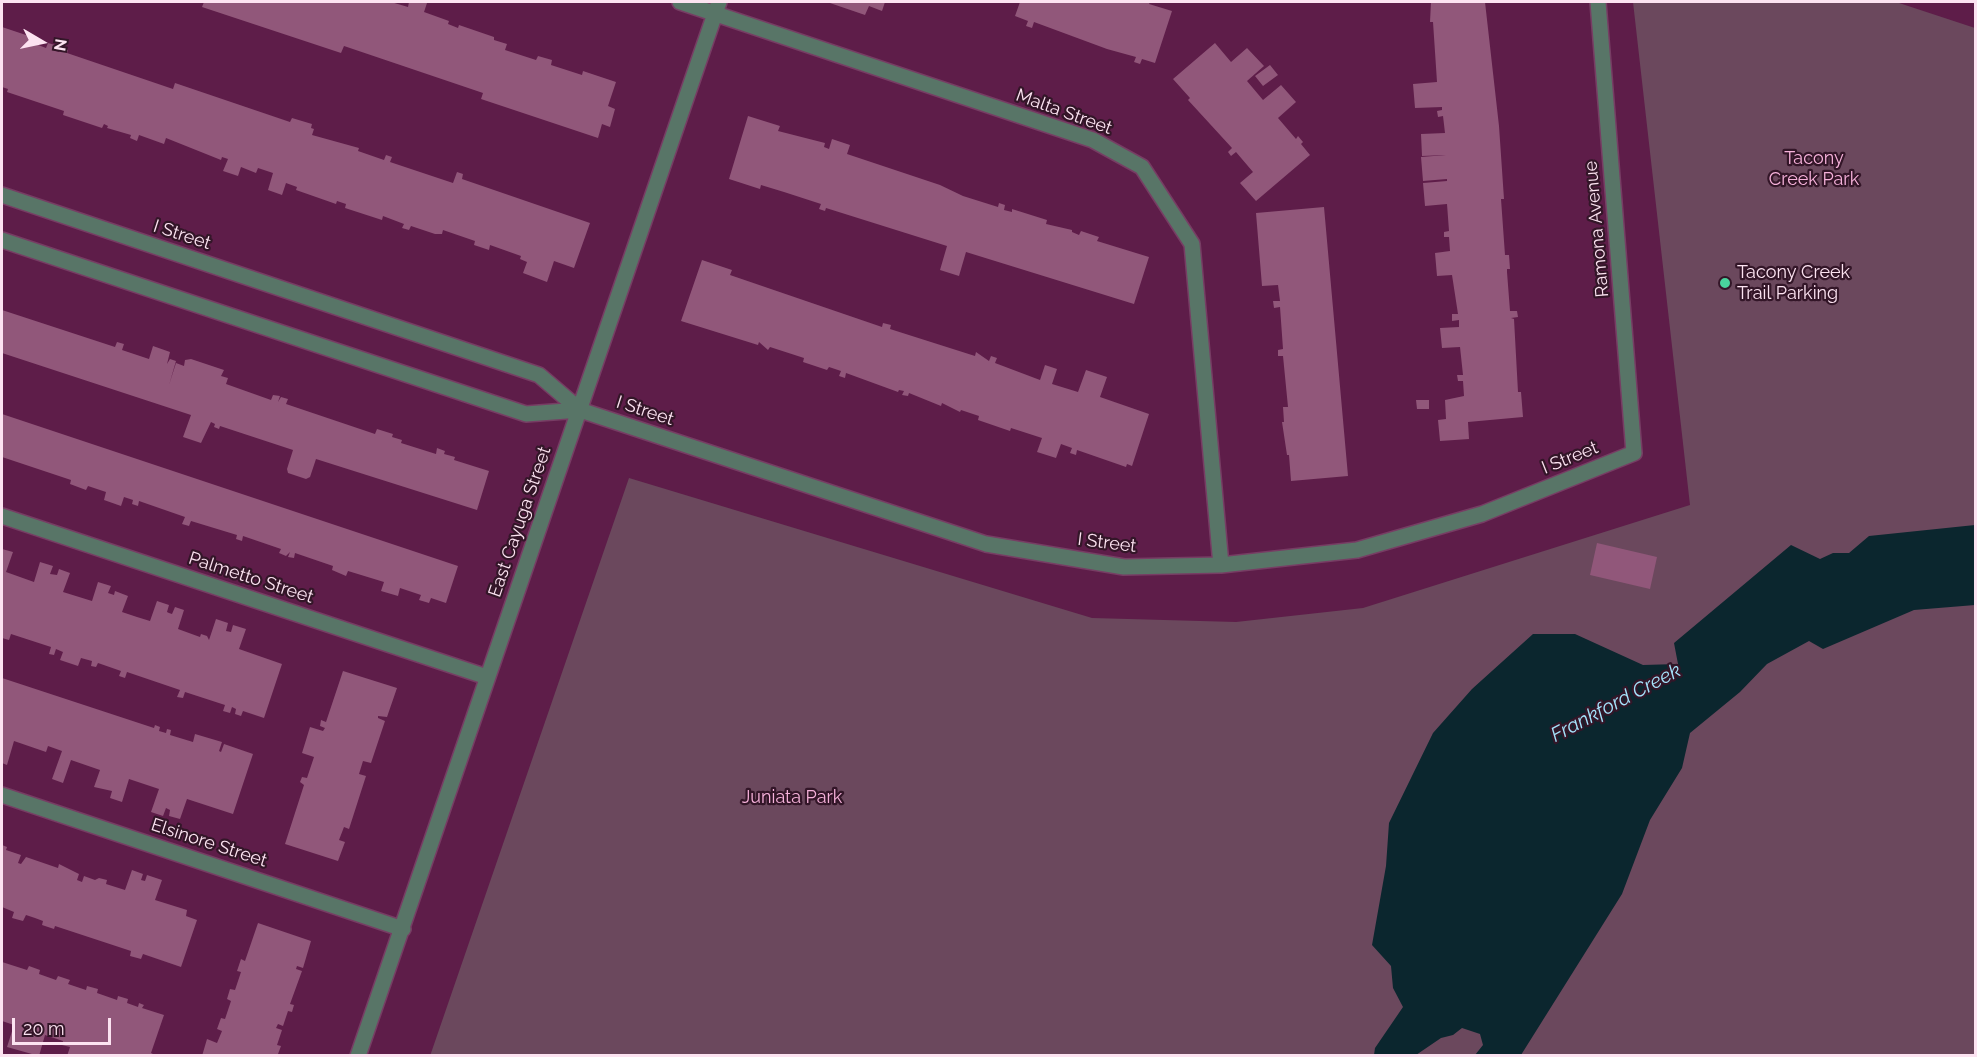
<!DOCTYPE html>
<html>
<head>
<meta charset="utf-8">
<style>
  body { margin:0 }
  #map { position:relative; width:1977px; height:1057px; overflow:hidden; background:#5e1d49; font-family:Raleway,sans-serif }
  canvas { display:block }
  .frame { position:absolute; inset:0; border:3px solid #fce3f1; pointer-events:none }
  .north { position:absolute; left:12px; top:12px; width:60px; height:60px; -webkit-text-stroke:4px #331628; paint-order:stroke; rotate:99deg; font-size:16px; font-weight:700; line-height:24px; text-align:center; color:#fce3f1 }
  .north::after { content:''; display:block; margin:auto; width:21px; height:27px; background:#fce3f1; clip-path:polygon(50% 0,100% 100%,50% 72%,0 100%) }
  .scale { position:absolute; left:12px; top:1018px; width:99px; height:27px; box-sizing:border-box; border:3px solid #fce3f1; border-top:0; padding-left:8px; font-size:18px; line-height:21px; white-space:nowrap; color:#fce3f1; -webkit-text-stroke:4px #331628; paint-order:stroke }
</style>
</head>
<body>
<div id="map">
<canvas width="1977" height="1057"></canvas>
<div class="frame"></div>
<div class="north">N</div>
<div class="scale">20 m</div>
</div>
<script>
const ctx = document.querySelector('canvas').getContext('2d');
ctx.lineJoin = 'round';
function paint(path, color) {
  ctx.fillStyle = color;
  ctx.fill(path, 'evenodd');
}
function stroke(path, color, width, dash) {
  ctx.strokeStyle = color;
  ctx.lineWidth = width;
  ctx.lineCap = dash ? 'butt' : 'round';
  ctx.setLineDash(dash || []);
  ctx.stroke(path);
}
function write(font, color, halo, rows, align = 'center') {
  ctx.font = font + ' Raleway,sans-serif';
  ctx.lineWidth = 4.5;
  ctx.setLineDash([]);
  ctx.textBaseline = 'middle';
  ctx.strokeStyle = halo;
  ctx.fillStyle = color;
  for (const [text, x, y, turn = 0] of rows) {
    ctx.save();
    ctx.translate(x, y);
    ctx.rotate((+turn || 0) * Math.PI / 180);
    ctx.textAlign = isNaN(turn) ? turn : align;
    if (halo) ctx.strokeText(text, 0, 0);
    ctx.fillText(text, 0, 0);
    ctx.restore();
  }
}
const green = new Path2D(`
  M 1633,2 L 1896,2 L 1975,28 L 1975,1055 L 430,1056 L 629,478 L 1092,618 L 1236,622 L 1363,608 L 1690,505 Z`);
const water = new Path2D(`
  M 1975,525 L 1975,605 L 1914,610 L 1823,649 L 1809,641 L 1767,664 L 1740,692 L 1690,733 L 1682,768 L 1650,820 L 1622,894 L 1521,1055 L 1475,1055 L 1483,1045 L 1480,1034 L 1462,1028 L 1453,1035 L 1441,1038 L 1416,1055 L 1374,1055 L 1375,1048 L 1403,1007 L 1393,988 L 1391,966 L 1372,945 L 1386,866 L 1389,823 L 1433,733 L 1472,689 L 1533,634 L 1575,634 L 1643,665 L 1678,664 L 1674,643 L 1791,545 L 1820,559 L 1833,553 L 1849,553 L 1869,536 Z`);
const building = new Path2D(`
  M 204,2 L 391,2 L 408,7 L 409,2 L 423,2 L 427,3 L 424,12 L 449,21 L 448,24 L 458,28 L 459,25 L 494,37 L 494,40 L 507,44 L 505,50 L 536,60 L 538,56 L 552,60 L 551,65 L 582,75 L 583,71 L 616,82 L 608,106 L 615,109 L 610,127 L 602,124 L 598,138 L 481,99 L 483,93 L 344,46 L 341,53 L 202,7 Z
  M 827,2 L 885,2 L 882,11 L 869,6 L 865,15 Z
  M 1020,2 L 1150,2 L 1149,4 L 1172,11 L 1155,63 L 1142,59 L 1140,64 L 1134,62 L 1136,57 L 1107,49 L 1034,22 L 1032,28 L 1026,26 L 1028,21 L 1015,16 Z
  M 1431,2 L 1485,2 L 1499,126 L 1504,199 L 1501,199 L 1505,255 L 1509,255 L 1510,269 L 1507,269 L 1507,272 L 1510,311 L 1517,311 L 1518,317 L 1511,318 L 1514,319 L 1518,392 L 1521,392 L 1523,417 L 1468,422 L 1469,439 L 1440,441 L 1438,420 L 1446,419 L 1445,400 L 1464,396 L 1463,381 L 1458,381 L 1457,375 L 1463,375 L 1460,347 L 1442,348 L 1440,328 L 1459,327 L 1459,320 L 1452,321 L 1452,314 L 1458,314 L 1452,275 L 1437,276 L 1435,253 L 1450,251 L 1449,237 L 1444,237 L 1444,232 L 1449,231 L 1447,204 L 1425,206 L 1423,183 L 1447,181 L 1447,179 L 1423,181 L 1421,157 L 1446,155 L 1422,156 L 1421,134 L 1445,133 L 1443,116 L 1438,117 L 1437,111 L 1442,110 L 1442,107 L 1415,108 L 1413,84 L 1437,82 L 1433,22 L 1430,22 Z
  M 2,27 L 35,38 L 33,43 L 46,48 L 48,43 L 55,45 L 53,50 L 59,52 L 61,47 L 68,50 L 67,53 L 173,89 L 175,83 L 290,122 L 292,118 L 312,124 L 311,128 L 314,129 L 312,135 L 359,148 L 358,151 L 384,160 L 386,155 L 392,157 L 390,162 L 453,183 L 457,172 L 463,174 L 462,179 L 590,223 L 574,268 L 554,261 L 547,282 L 523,273 L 527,262 L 520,259 L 521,256 L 490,245 L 489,250 L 474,245 L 475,241 L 443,230 L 442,234 L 435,234 L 411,226 L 409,230 L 402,228 L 404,224 L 383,216 L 382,220 L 345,208 L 346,204 L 337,201 L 336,204 L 296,190 L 297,187 L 286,183 L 282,195 L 268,190 L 273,173 L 258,168 L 256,173 L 241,167 L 238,176 L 223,171 L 228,159 L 222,157 L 221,160 L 166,138 L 164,144 L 139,135 L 137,141 L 130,138 L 131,135 L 107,128 L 108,126 L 104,124 L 102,128 L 63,115 L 64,111 L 7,92 L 8,89 L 2,87 Z
  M 1215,43 L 1231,62 L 1247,48 L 1264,66 L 1247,81 L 1263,100 L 1281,85 L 1296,102 L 1278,118 L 1296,139 L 1298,136 L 1303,142 L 1301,144 L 1310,155 L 1256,201 L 1240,183 L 1253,172 L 1236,152 L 1231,156 L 1228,152 L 1232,148 L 1188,100 L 1190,98 L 1173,79 Z
  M 1270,65 L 1278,75 L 1263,86 L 1255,76 Z
  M 748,116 L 780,126 L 778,131 L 825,143 L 824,147 L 829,149 L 832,139 L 850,145 L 847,154 L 940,185 L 963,196 L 998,207 L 999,203 L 1005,205 L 1004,210 L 1012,212 L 1012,209 L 1047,220 L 1046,224 L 1072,230 L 1072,232 L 1079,235 L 1081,231 L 1099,237 L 1097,241 L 1149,257 L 1134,304 L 966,252 L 959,276 L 940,270 L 947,246 L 826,208 L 825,211 L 819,209 L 821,204 L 784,192 L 761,185 L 760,189 L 729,179 Z
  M 1324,207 L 1348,476 L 1291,481 L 1289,455 L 1287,455 L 1282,422 L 1284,422 L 1283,407 L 1288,407 L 1283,356 L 1278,356 L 1278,350 L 1283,349 L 1280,307 L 1274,308 L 1273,301 L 1280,301 L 1278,285 L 1262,286 L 1256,213 Z
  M 702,260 L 732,270 L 730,275 L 882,327 L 883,323 L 891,325 L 890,329 L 975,356 L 976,352 L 989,361 L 991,356 L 997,358 L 995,363 L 1040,380 L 1045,365 L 1057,369 L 1052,384 L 1078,392 L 1086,370 L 1107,377 L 1100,397 L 1149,414 L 1132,466 L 1127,464 L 1126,467 L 1077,450 L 1076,455 L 1070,453 L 1072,448 L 1061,444 L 1056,458 L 1037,452 L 1042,438 L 1011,428 L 1010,431 L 978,420 L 979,416 L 961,410 L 960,412 L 942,403 L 941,406 L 909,393 L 908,396 L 902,395 L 904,391 L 899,390 L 898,392 L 846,373 L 845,378 L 839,376 L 841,371 L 829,367 L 827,370 L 803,362 L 804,358 L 770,347 L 768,350 L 759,342 L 758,345 L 681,321 Z
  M 2,310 L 115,347 L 117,342 L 124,344 L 122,350 L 149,359 L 153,346 L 170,352 L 167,364 L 170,359 L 176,361 L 169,385 L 176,363 L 184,366 L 185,360 L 191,359 L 224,370 L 221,376 L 228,378 L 226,384 L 271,400 L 273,395 L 280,396 L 278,402 L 281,397 L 288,399 L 286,404 L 375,434 L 377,429 L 393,434 L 392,437 L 402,440 L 401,443 L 436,454 L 437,448 L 445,451 L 444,454 L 455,457 L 454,460 L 489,471 L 477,510 L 316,459 L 310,477 L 306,479 L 288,473 L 287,469 L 293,450 L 220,426 L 219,429 L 214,427 L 215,424 L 211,422 L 201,443 L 183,437 L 191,415 L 2,353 Z
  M 1416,400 L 1429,400 L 1429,409 L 1417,409 Z
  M 2,414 L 458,566 L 446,603 L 431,598 L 429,603 L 419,600 L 421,595 L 400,588 L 398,596 L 381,591 L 384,582 L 348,571 L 346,576 L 332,570 L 333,566 L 295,553 L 294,558 L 288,557 L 290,552 L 286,556 L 279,553 L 281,549 L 243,536 L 242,541 L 236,539 L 237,535 L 191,521 L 189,526 L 182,524 L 185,517 L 139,501 L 138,506 L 132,504 L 133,500 L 124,497 L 121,506 L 104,500 L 106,492 L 88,486 L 86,490 L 70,484 L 71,480 L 2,457 Z
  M 1597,543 L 1657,557 L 1650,589 L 1590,575 Z
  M 2,549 L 13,552 L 6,572 L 34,582 L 40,562 L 53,566 L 50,574 L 57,575 L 59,569 L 70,573 L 63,592 L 92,601 L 98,582 L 111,586 L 108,593 L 114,595 L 115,591 L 128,596 L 122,612 L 137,617 L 150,621 L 157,601 L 169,605 L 167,612 L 169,613 L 172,614 L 175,607 L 184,610 L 178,629 L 200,637 L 201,634 L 207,636 L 209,640 L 216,619 L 228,623 L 226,631 L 231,632 L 233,625 L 246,629 L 239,649 L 282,664 L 264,718 L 243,711 L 241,716 L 235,714 L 236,709 L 232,707 L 230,713 L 223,711 L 225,705 L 185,692 L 183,698 L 177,697 L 180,690 L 127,672 L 125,678 L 119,676 L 121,671 L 98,663 L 96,667 L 91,666 L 92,661 L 81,658 L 78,666 L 60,660 L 63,652 L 56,649 L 54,655 L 49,654 L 51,647 L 11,634 L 9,640 L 2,638 Z
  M 343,671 L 397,688 L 387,717 L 378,716 L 378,718 L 385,721 L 371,763 L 363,761 L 359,774 L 366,776 L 349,829 L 344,827 L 339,840 L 345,842 L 338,861 L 285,844 L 304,785 L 300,782 L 302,777 L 307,778 L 314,757 L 302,753 L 310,727 L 323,731 L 325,728 L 320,726 L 321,720 L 326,722 Z
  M 2,678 L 154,728 L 155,725 L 160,727 L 159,731 L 166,733 L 167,729 L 171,730 L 170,735 L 193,742 L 195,734 L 222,742 L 219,751 L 221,752 L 224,744 L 253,754 L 233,814 L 187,799 L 180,819 L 169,816 L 170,810 L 166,808 L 163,816 L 151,812 L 159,789 L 129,779 L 122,802 L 110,798 L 112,791 L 94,787 L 100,770 L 71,760 L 63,783 L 52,779 L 62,751 L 48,746 L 46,752 L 14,741 L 7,765 L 2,763 Z
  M 2,845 L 7,847 L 6,850 L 21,855 L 18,863 L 21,864 L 26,857 L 58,868 L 59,864 L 79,874 L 77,880 L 82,882 L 84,876 L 95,880 L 99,878 L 107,880 L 106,884 L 125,890 L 132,870 L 143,874 L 141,880 L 145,881 L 147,875 L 162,880 L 155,900 L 187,910 L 186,916 L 197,920 L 181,967 L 143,954 L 141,959 L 130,956 L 131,951 L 55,926 L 54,929 L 42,925 L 43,921 L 35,918 L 26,915 L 23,921 L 12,918 L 14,912 L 2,907 Z
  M 258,923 L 311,941 L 303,968 L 297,966 L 296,969 L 302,971 L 290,1004 L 294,1005 L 292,1012 L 288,1011 L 283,1026 L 278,1024 L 276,1028 L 282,1030 L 277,1045 L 281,1046 L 278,1054 L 202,1056 L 207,1039 L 217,1043 L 222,1031 L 217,1029 L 221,1018 L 225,1019 L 231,1001 L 227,999 L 230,989 L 235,990 L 241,972 L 237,971 L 241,959 L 245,961 Z
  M 2,962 L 27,970 L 29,966 L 40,970 L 39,974 L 56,980 L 58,976 L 70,980 L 68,984 L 86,990 L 87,986 L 98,989 L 97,993 L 117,1000 L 118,996 L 128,999 L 127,1003 L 138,1007 L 139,1003 L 144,1005 L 142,1008 L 164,1015 L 151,1053 L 157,1056 L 67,1056 L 70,1047 L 62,1045 L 63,1041 L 45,1035 L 39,1056 L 7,1047 L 14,1025 L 2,1021 Z`);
const minor = new Path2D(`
  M 680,2 L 1093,140 L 1142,167 L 1192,244 L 1221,565
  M 2,195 L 539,375 L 580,410
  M 2,240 L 526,414 L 580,410 L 986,544 L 1124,567 L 1221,565 L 1357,550 L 1482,514 L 1634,453 L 1598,2
  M 2,516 L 487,677
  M 2,795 L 403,929
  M 358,1056 L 719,2`);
const markers = [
  [1725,283,6,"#49d49d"]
];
const streetNames = [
  ["Malta Street",1064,112,20],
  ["Ramona Avenue",1597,229,-95],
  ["I Street",182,235,18],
  ["I Street",645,411,18],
  ["I Street",1570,458,-22],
  ["East Cayuga Street",520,522,-71],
  ["I Street",1107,543,7],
  ["Palmetto Street",251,578,18],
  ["Elsinore Street",209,843,18]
];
const parkNames = [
  ["Tacony",1814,159],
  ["Creek Park",1814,180],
  ["Juniata Park",792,798]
];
const poiNames = [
  ["Tacony Creek",1737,273],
  ["Trail Parking",1737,294]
];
const waterNames = [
  ["Frankford Creek",1616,703,-28]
];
paint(green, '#6b485d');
paint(water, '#0b262e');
paint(building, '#91577a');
stroke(minor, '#773d64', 18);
stroke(minor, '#587567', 15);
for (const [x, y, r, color] of markers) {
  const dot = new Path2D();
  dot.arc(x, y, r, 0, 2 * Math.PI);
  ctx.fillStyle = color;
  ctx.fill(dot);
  stroke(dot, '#331628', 2);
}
write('18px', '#fce3f1', '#331628', streetNames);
write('18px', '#f7b2db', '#331628', parkNames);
write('18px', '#fce3f1', '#331628', poiNames, 'left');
write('italic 20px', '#a5e4fc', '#331628', waterNames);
</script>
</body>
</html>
